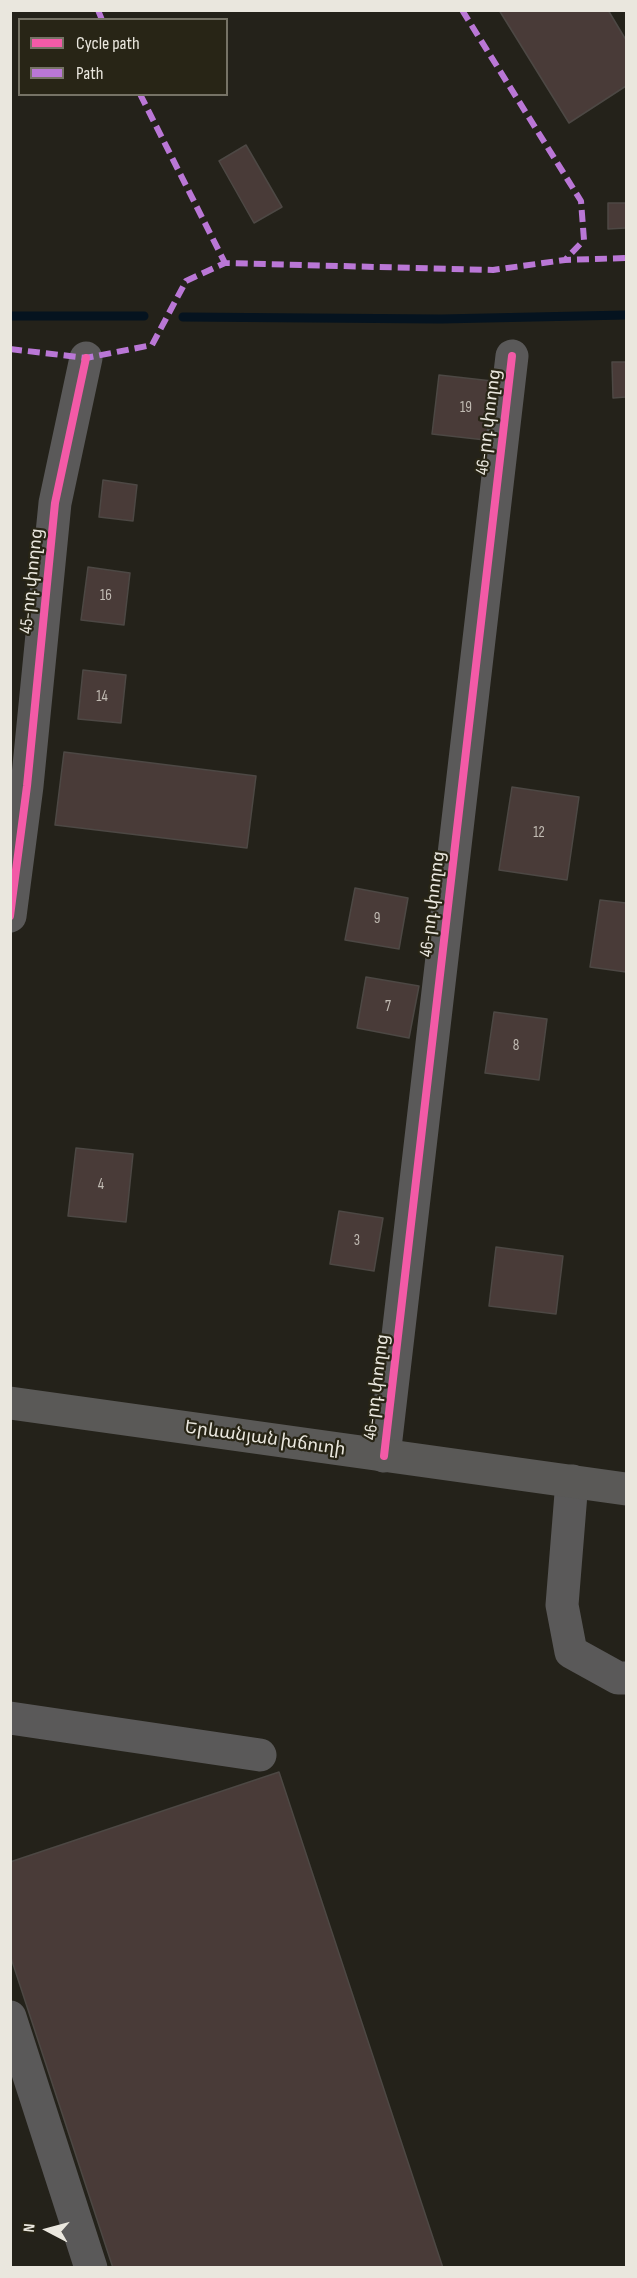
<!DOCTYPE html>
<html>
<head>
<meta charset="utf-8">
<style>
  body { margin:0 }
  #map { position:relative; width:637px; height:2278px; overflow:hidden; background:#24221a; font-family:"Sofia Sans Condensed",sans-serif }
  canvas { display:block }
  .frame { position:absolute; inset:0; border:12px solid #eae7de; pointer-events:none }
  .legend { position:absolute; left:18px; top:18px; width:210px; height:78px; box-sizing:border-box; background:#282516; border:2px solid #767366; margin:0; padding:8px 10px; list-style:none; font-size:18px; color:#eae7de }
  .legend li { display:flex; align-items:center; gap:12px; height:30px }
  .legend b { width:30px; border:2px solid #767366 }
  .north { position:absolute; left:18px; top:2200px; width:60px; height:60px; -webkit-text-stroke:4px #282516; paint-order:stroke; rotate:276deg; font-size:16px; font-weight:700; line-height:24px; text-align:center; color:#eae7de }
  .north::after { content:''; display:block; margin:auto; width:21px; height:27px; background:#eae7de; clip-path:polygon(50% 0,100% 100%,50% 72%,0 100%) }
</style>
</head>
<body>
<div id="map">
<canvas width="637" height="2278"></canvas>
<div class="frame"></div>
<ul class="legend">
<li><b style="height:8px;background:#f35aa7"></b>Cycle path</li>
<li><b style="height:8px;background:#ba77d6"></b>Path</li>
</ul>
<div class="north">N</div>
</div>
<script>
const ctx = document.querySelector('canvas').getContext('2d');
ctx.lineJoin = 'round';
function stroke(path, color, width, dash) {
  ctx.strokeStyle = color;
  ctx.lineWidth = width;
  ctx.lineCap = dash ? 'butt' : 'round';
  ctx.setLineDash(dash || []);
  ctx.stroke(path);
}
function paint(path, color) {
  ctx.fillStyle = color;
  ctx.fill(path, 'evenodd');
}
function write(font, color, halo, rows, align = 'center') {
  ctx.font = font + ' "Sofia Sans Condensed","Noto Sans Armenian",sans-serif';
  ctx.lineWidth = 4.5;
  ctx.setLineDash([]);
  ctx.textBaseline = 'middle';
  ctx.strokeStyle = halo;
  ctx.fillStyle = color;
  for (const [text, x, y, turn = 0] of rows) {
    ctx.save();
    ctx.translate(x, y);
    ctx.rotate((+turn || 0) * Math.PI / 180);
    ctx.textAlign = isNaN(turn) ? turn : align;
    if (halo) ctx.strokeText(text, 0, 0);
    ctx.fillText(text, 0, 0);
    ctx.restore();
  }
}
const stream = new Path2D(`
  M 10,316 L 144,316
  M 183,317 L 441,319 L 626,315`);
const building = new Path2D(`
  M 499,10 L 608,10 L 626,40 L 626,86 L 569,123 Z
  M 246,145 L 282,207 L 254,223 L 219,161 Z
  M 608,203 L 626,203 L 626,228 L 608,229 Z
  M 612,362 L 626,362 L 626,397 L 613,398 Z
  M 439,375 L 501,382 L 494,441 L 432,434 Z
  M 103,480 L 137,485 L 133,521 L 99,517 Z
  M 88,567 L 130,573 L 124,625 L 81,620 Z
  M 83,670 L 126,675 L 121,723 L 78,719 Z
  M 64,752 L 256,776 L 247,848 L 55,825 Z
  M 512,787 L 579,797 L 567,880 L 499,870 Z
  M 355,888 L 408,898 L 399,949 L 345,940 Z
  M 600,900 L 626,903 L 626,972 L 590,967 Z
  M 366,977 L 419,986 L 409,1038 L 357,1028 Z
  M 494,1012 L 547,1019 L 539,1080 L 485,1073 Z
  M 76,1148 L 133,1154 L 126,1222 L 68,1216 Z
  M 339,1211 L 383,1218 L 374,1271 L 330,1264 Z
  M 496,1247 L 563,1256 L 556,1314 L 489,1306 Z
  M 279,1772 L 443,2268 L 113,2268 L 10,1955 L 10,1862 Z`);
const minor = new Path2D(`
  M 10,916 L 27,786 L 55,503 L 86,358
  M 384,1456 L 512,356
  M 572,1481 L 562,1605 L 571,1652 L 618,1678 L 626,1678
  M 10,1718 L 260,1755
  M 10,2017 L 91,2268`);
const major = new Path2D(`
  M 10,1403 L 626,1489`);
const quiet = new Path2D(`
  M 98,10 L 102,20
  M 462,10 L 581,201 L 584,240 L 565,260
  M 140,94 L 225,263
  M 10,349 L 86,358 L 152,345 L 186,281 L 225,263 L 493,270 L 565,260 L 626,258`);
const cycleway = new Path2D(`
  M 10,916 L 27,786 L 55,503 L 86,358
  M 384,1456 L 512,356`);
const numberNames = [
  ["19",466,408],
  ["16",106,596],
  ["14",102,697],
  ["12",539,833],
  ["9",377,919],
  ["7",388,1007],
  ["8",516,1046],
  ["4",101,1185],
  ["3",357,1241]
];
const streetNames = [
  ["46-րդ փողոց",489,422,-83],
  ["45-րդ փողոց",32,581,-84],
  ["46-րդ փողոց",433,904,-83],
  ["46-րդ փողոց",377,1387,-83],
  ["Երևանյան խճուղի",265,1439,8]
];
stroke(stream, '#05131f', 9);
paint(building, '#493b38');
stroke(building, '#4d4844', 1.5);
stroke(minor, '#5a5959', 33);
stroke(major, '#5a5957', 33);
stroke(quiet, '#ba77d6', 6, [12, 6]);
stroke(cycleway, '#f35aa7', 8);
write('15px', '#c2bcb4', null, numberNames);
write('18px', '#eae7de', '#282516', streetNames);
</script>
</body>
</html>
